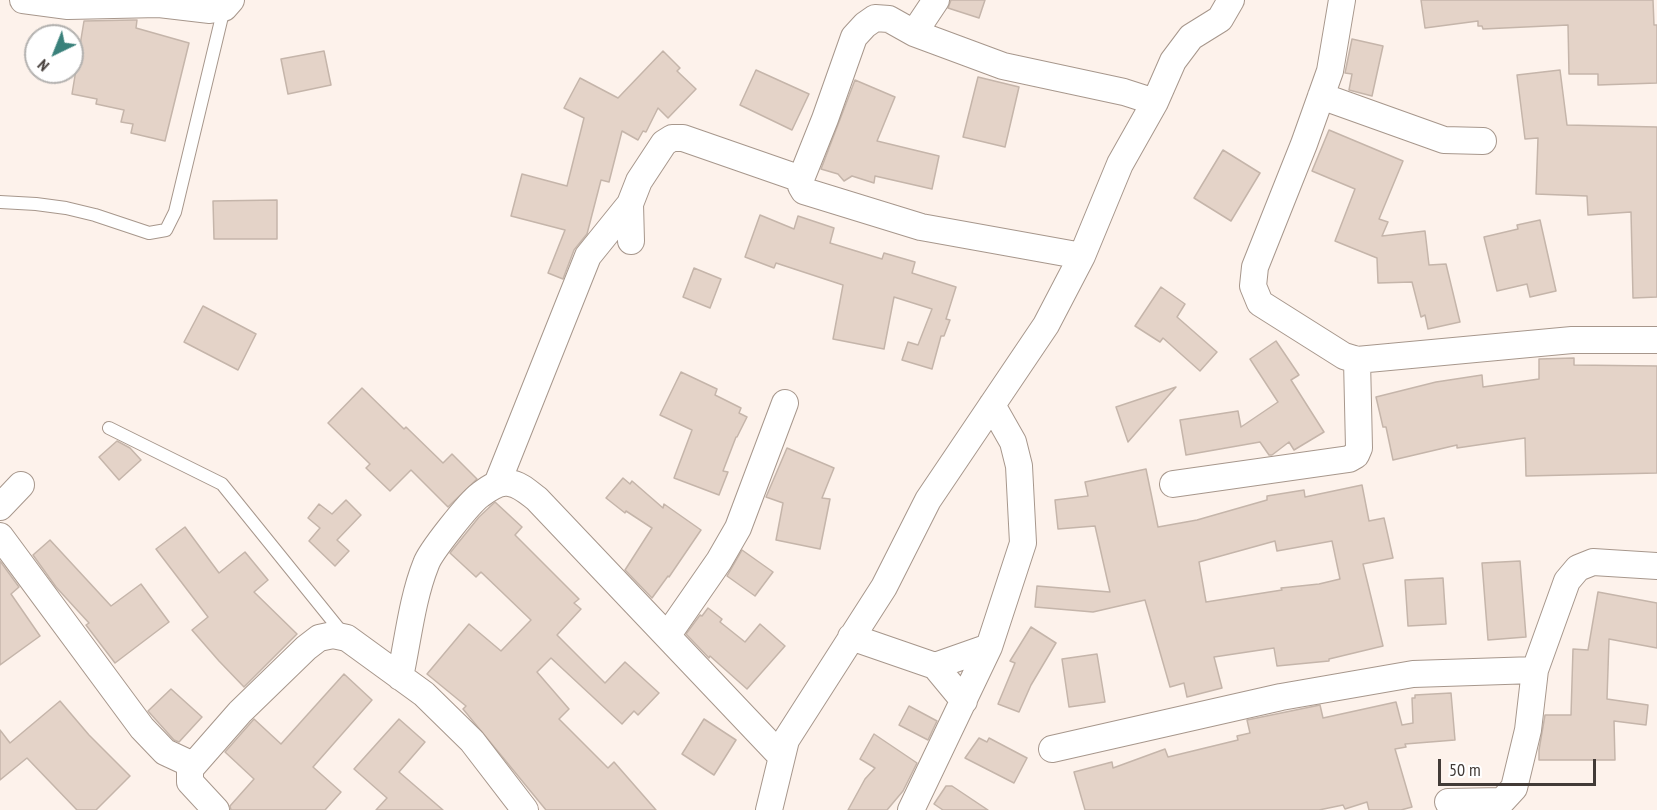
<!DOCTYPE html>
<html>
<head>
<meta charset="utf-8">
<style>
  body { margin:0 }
  #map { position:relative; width:1657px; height:810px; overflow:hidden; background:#fdf2eb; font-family:"PT Sans Narrow",sans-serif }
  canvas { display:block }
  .north { position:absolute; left:24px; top:24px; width:60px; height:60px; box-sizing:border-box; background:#fff; border:2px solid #b3b1af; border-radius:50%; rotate:223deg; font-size:16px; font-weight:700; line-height:24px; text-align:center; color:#423b37 }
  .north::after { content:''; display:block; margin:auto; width:21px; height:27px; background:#3a817b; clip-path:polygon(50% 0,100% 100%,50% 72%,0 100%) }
  .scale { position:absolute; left:1438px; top:759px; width:158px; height:27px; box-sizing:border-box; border:3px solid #423b37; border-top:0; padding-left:8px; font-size:18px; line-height:21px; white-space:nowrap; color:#423b37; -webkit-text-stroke:4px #fff; paint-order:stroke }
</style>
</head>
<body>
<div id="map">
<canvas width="1657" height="810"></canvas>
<div class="north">N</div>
<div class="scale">50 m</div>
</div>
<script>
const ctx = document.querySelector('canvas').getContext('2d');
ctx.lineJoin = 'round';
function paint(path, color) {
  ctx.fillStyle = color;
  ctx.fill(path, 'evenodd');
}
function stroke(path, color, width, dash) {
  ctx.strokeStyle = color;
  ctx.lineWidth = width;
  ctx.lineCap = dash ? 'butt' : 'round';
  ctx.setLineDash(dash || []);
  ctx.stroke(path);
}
const building = new Path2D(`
  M 951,0 L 985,0 L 979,18 L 948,8 Z
  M 1421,0 L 1653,0 L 1654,25 L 1657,25 L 1657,83 L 1598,85 L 1598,74 L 1569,74 L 1568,25 L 1483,29 L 1482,26 L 1478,26 L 1478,21 L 1425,28 Z
  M 133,20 L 137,20 L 136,28 L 189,43 L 165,141 L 131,133 L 133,124 L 121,122 L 124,110 L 96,104 L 97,99 L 72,94 L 84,21 Z
  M 1352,39 L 1383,46 L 1372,96 L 1349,90 L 1352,74 L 1345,73 Z
  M 324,51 L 331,85 L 288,94 L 281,59 Z
  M 663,51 L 680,68 L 677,71 L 696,89 L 668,118 L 658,108 L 646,132 L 643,131 L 638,140 L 622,131 L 609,182 L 601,180 L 587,234 L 574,250 L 563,279 L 548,273 L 565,230 L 511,216 L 522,174 L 567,186 L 584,118 L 564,108 L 580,78 L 618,98 Z
  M 756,70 L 809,94 L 792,130 L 740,105 Z
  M 1560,70 L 1567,125 L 1657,127 L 1657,297 L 1633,298 L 1631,212 L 1588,215 L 1587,196 L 1536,194 L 1538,138 L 1525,139 L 1517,75 Z
  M 978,77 L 1019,87 L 1005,147 L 963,137 Z
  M 855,80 L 895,97 L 877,141 L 939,156 L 932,189 L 875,176 L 874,183 L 852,176 L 844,181 L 838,174 L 821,169 Z
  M 1329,130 L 1403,161 L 1379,219 L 1388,222 L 1382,236 L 1425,231 L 1429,265 L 1446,264 L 1460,322 L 1428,329 L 1425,315 L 1421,317 L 1412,282 L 1378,283 L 1377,258 L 1335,241 L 1355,189 L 1312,171 Z
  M 1223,150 L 1260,173 L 1231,221 L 1194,198 Z
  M 277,200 L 277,239 L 214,239 L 213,201 Z
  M 760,215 L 794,229 L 798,216 L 834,228 L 830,243 L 882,259 L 884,253 L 915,262 L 912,273 L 956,287 L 946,319 L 950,320 L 944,336 L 941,336 L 932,369 L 902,360 L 908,342 L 918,345 L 932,309 L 894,297 L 884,349 L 833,339 L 843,285 L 776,263 L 774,268 L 745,257 Z
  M 1540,220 L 1556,291 L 1530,297 L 1527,284 L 1497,291 L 1484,237 L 1518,229 L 1517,225 Z
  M 694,268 L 721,279 L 710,308 L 683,297 Z
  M 1161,287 L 1185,304 L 1177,317 L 1217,352 L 1200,371 L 1163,338 L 1160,342 L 1135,326 Z
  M 203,306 L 256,334 L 238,370 L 184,342 Z
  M 1276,341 L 1299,375 L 1291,380 L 1324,432 L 1294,450 L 1289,442 L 1272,455 L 1269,455 L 1260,442 L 1186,455 L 1180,420 L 1238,411 L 1241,427 L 1278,402 L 1250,359 Z
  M 1574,358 L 1574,365 L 1657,366 L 1657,473 L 1526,476 L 1525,438 L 1457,448 L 1457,445 L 1393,460 L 1386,427 L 1383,427 L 1376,397 L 1436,382 L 1482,375 L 1483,387 L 1539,379 L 1539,359 Z
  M 681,372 L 717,389 L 715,395 L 741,408 L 739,413 L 747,417 L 737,437 L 736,437 L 723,471 L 728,472 L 719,495 L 674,478 L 692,430 L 660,415 Z
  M 1176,387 L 1128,442 L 1116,407 Z
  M 362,388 L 404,429 L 406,427 L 443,463 L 452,454 L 477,479 L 448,507 L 411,470 L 390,491 L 366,468 L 370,464 L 328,423 Z
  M 117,441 L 130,448 L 141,460 L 119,480 L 99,457 Z
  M 787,448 L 834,468 L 822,498 L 830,499 L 820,549 L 776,540 L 783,503 L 766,497 Z
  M 1146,469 L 1158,527 L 1197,520 L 1267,500 L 1267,496 L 1304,490 L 1305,497 L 1362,485 L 1369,521 L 1384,518 L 1393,558 L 1363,564 L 1383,646 L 1329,659 L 1329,661 L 1277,666 L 1274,648 L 1214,657 L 1222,688 L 1187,697 L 1184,683 L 1170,687 L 1145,600 L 1093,612 L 1035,607 L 1037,586 L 1110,592 L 1095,526 L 1058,529 L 1055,500 L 1088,496 L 1085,482 ZM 1275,541 L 1277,551 L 1332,541 L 1340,579 L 1319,584 L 1281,588 L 1282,590 L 1206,602 L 1199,562 Z
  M 623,478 L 630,484 L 632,481 L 663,508 L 664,504 L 701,530 L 669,577 L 668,576 L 652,598 L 625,570 L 652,528 L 626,511 L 625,513 L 606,498 Z
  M 346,500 L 361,515 L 337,540 L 349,551 L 335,566 L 309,541 L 320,528 L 308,518 L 319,504 L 332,514 Z
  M 495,502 L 522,527 L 515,535 L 579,599 L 574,603 L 581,609 L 557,635 L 605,683 L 625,662 L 659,693 L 638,715 L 634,711 L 622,724 L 551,658 L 537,672 L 569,709 L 559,719 L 608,768 L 614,762 L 656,810 L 546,810 L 463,709 L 466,706 L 427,674 L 469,624 L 501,651 L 531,620 L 481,572 L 476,577 L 450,553 L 479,517 Z
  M 185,527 L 219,573 L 245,552 L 268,580 L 254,592 L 297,634 L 244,687 L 219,661 L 192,630 L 208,617 L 156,549 Z
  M 50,540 L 111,606 L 141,584 L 169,622 L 115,663 L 86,625 L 89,623 L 56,587 L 33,555 Z
  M 742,550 L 773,572 L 755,596 L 727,576 Z
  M 0,561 L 19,587 L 11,594 L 40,636 L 0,665 Z
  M 1520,561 L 1526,637 L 1488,640 L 1482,563 Z
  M 1443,578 L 1446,624 L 1408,626 L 1405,580 Z
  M 1598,592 L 1657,603 L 1657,648 L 1609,639 L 1607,699 L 1648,705 L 1646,725 L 1614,721 L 1615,760 L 1539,760 L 1539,750 L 1545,715 L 1571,715 L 1573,649 L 1588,650 Z
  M 708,608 L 722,619 L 720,622 L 745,642 L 760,624 L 785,646 L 747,689 L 710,656 L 709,658 L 686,634 L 700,615 L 702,616 Z
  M 1031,627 L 1056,643 L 1031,685 L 1019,712 L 998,704 L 1015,663 L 1010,661 Z
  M 1097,654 L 1105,702 L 1069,707 L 1062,659 Z
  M 344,674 L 372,700 L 313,767 L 341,792 L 325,810 L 231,810 L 230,806 L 254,779 L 225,752 L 254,719 L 281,744 Z
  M 171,689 L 202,717 L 179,742 L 174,740 L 148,711 Z
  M 1451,693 L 1455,740 L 1405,744 L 1406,747 L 1395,749 L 1412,807 L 1401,810 L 1369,810 L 1367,802 L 1345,809 L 1343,805 L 1319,810 L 1085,810 L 1074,772 L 1112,762 L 1113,768 L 1165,749 L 1168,757 L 1238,740 L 1237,736 L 1250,733 L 1247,720 L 1320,705 L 1323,718 L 1396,702 L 1402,725 L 1413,723 L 1412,698 L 1415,698 L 1415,695 Z
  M 60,701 L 89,735 L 130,776 L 96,810 L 77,810 L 27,758 L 0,780 L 0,730 L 10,743 Z
  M 909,706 L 937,721 L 928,740 L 899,725 Z
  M 399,719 L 425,742 L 399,772 L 443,810 L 376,810 L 387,798 L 354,769 Z
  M 704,719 L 736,740 L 714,775 L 682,754 Z
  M 874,734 L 917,763 L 903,791 L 887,810 L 848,810 L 865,779 L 875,768 L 860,759 Z
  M 979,738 L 987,742 L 989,738 L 1027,758 L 1014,783 L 965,758 Z
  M 946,786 L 952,786 L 988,810 L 943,810 L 934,804 Z`);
const service = new Path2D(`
  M 0,202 L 36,204 L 66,208 L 95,215 L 149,233 L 166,230 L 175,212 L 224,8
  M 109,428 L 222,484 L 344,635`);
const minor = new Path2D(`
  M 23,0 L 68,6 L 159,4 L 210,10 L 224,8 L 231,0
  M 1342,0 L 1330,71 L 1304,144 L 1255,267 L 1253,286 L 1260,303 L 1344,356 L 1357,360 L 1572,340 L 1657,340
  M 914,33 L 936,0
  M 1321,96 L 1444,140 L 1483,141
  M 631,241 L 630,204 L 639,181 L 664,143 L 672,138 L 683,138 L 801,179
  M 1082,256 L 921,227 L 804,191 L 801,186 L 801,179 L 825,119 L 854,37 L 865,25 L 875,18 L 889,19 L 914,33 L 1003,66 L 1124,92 L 1155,102
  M 497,484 L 588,256 L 630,204
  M 1173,484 L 1349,459 L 1356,455 L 1359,448 L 1357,360
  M 0,507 L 21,485
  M 0,536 L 142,728 L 165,752 L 193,765
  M 667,636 L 719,561 L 738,528 L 785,403
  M 851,637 L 935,666 L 964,701
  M 935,666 L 989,647
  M 400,677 C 408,640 412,599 426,564 C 430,552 469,503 480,495 C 488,489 498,481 509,483 C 520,484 529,493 537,499 L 781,756
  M 1052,749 L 1281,697 L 1413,674 L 1535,670
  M 1448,802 L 1502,801 L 1514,788 L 1528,730 L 1535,670 L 1567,581 L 1578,568 L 1593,562 L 1657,566
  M 216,810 L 190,782 L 190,769 L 240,712 L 306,648 L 319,638 L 333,635 L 347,638 L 424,694 L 472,741 L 525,810
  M 769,810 L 786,740 L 884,587 L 928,500 L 1046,325 L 1082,256 L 1120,164 L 1155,102 L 1173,61 L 1191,37 L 1220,19 L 1231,0
  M 911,810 L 989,647 L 1023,543 L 1019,466 L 1013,442 L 992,405`);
paint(building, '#e4d3c8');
stroke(building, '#c5b5aa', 1.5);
stroke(service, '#a7978c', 14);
stroke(minor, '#a7978c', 28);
stroke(service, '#fff', 12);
stroke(minor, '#fff', 26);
</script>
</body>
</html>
